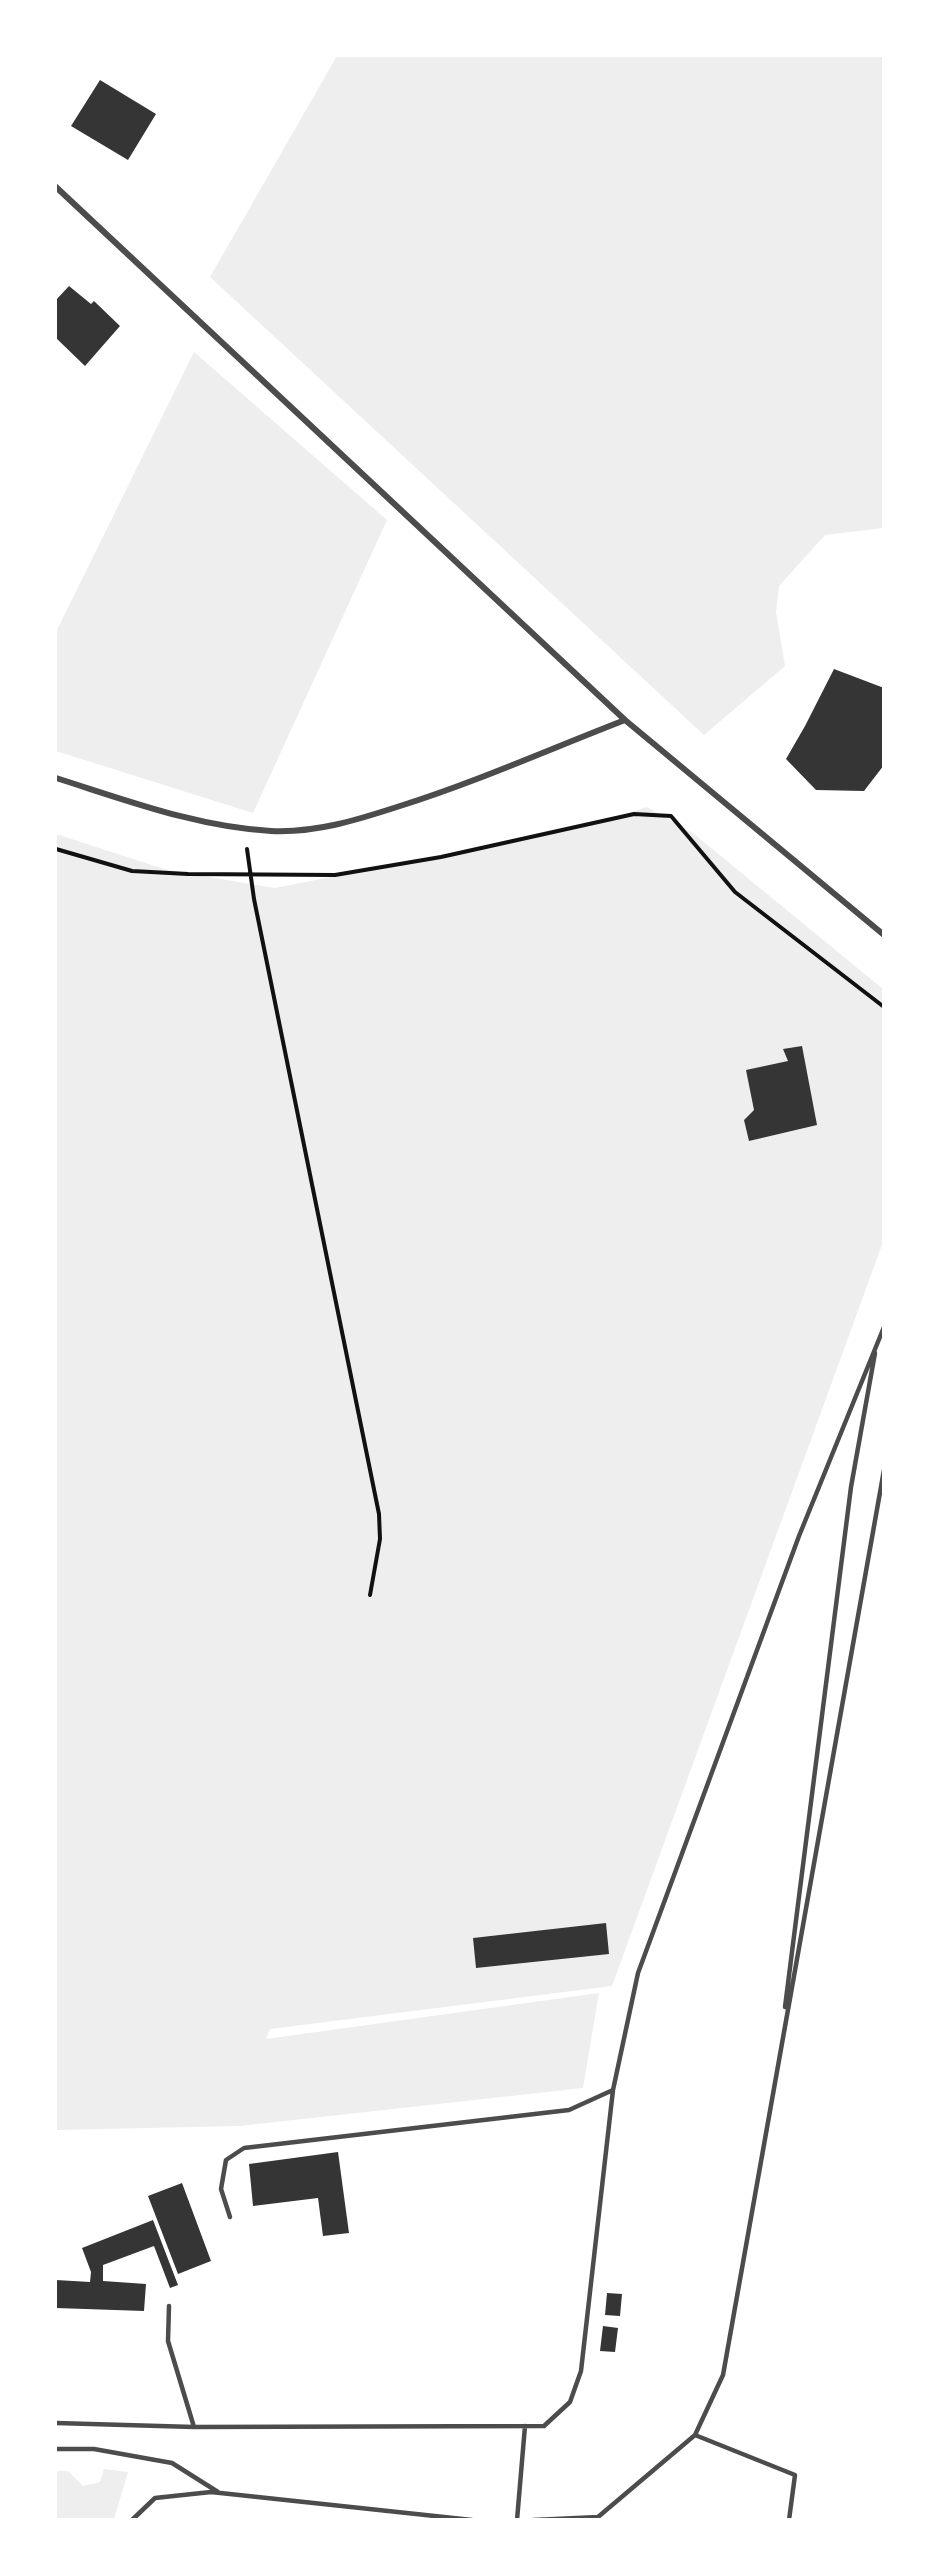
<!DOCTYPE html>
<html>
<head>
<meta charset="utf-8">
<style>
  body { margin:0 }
  #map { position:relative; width:939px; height:2575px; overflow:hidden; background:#fff; font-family:Commissioner,sans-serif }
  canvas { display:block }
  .frame { position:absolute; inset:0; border:57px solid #fff; pointer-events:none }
</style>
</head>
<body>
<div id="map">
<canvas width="939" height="2575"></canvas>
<div class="frame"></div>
</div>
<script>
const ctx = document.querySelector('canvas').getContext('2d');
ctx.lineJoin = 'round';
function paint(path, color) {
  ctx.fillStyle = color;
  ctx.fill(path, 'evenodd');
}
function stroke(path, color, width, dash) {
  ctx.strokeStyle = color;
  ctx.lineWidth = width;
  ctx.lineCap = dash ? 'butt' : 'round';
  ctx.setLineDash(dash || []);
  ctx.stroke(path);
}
const green = new Path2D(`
  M 337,56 L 883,56 L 883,528 L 825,535 L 779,586 L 776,612 L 785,666 L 704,735 L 210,277 Z
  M 194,352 L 387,520 L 253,813 L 56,751 L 56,632 Z
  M 647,807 L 694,834 L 883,989 L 883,1242 L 612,1986 L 270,2029 L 266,2039 L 599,1993 L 583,2088 L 239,2126 L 56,2130 L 56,834 L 167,870 L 275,888 L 585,827 Z
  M 104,2469 L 128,2472 L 114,2519 L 56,2519 L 56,2471 L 68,2471 L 83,2486 L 100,2482 Z`);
const building = new Path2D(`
  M 100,80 L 156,114 L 128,160 L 71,126 Z
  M 69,286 L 91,304 L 94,301 L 120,326 L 85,366 L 56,338 L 56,300 Z
  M 834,669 L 884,688 L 884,765 L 864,791 L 816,790 L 786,759 L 805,726 Z
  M 802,1046 L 817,1125 L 749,1141 L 744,1120 L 754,1110 L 746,1070 L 788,1061 L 783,1049 Z
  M 606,1923 L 609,1954 L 476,1968 L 473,1938 Z
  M 338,2152 L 349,2233 L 323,2236 L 318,2198 L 253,2206 L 249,2164 Z
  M 182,2183 L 211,2261 L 178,2274 L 148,2196 Z
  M 153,2220 L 178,2285 L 170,2288 L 154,2246 L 103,2265 L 103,2281 L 146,2284 L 144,2311 L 56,2308 L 56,2280 L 90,2282 L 91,2272 L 82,2248 Z
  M 607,2293 L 622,2294 L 620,2316 L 605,2315 Z
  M 603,2326 L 618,2328 L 615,2352 L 600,2351 Z`);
const path = new Path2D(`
  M 56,849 L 132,871 L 188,874 L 335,875 L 441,857 L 634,814 L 671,816 L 735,892 L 884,1007
  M 247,849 L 254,899 L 379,1514 L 380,1539 L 370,1595`);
const service = new Path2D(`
  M 785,2007 L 851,1487 L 875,1353
  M 230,2217 L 221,2189 L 226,2160 L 244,2148 L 569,2110 L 613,2090
  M 169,2306 L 168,2341 L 194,2427
  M 56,2423 L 194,2427 L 544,2426 L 570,2402 L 581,2371 L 613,2090 L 638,1973 L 799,1536 L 884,1327
  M 695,2435 L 795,2475 L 789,2520
  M 56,2449 L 94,2449 L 172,2463 L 218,2492
  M 132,2520 L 155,2498 L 211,2492 L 472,2520
  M 517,2520 L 525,2426
  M 533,2520 L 598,2517 L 695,2435 L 723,2375 L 884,1470`);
const minor = new Path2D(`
  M 56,187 L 625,720 L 884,935
  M 56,778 C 126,800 197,827 271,831 C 316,833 357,820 400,806 C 476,782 550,749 625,720`);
paint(green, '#eee');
paint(building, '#353535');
stroke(path, '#111', 4);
stroke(service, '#4c4c4c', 4.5);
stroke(minor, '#4c4c4c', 6);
</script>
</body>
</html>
